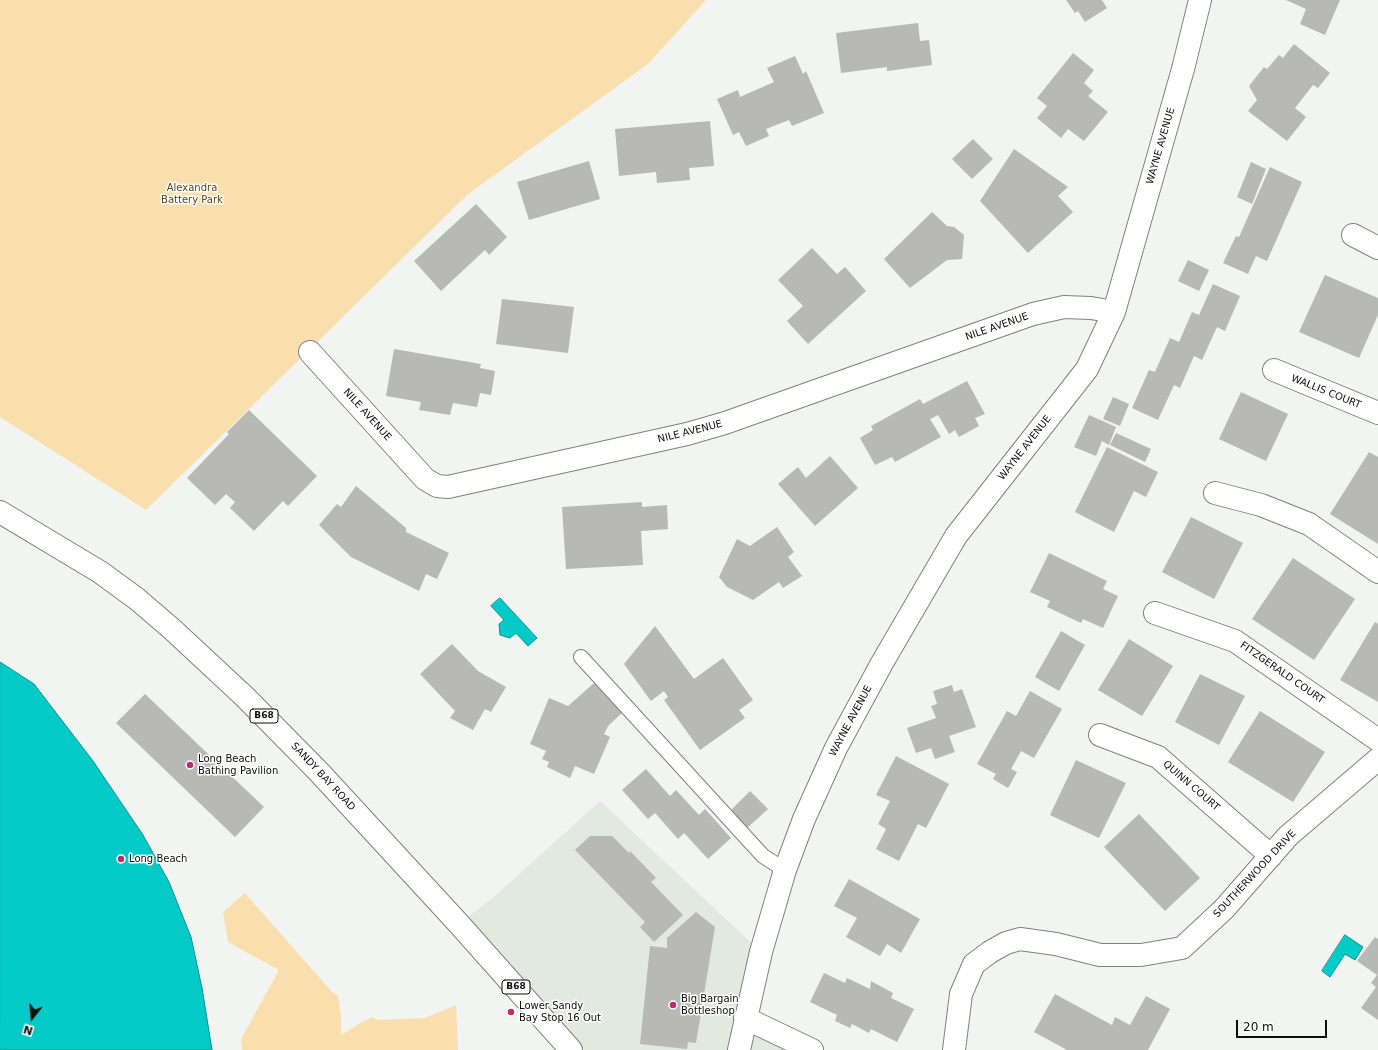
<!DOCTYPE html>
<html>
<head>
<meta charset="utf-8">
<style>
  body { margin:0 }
  #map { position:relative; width:1378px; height:1050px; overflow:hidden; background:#f2f4f1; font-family:"DejaVu Sans",sans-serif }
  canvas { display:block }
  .north { position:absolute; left:12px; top:998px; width:40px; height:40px; -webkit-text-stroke:3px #fff; paint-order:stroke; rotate:197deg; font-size:11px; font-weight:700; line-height:16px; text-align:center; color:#0d0d0c }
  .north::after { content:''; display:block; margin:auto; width:14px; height:18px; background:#0d0d0c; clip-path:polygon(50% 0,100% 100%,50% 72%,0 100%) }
  .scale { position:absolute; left:1236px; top:1020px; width:91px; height:18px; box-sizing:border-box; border:2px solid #0d0d0c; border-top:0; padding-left:5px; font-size:12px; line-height:14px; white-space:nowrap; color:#0d0d0c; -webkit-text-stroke:3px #fff; paint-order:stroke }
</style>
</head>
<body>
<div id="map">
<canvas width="1378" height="1050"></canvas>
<div class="north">N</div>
<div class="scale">20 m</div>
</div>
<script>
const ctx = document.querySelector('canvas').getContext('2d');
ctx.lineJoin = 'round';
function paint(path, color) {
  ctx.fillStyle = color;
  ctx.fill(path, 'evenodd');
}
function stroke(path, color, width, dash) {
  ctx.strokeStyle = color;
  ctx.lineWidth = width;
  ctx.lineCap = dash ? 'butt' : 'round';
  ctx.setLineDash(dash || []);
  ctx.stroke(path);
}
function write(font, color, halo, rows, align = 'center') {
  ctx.font = font + ' "DejaVu Sans",sans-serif';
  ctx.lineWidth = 3;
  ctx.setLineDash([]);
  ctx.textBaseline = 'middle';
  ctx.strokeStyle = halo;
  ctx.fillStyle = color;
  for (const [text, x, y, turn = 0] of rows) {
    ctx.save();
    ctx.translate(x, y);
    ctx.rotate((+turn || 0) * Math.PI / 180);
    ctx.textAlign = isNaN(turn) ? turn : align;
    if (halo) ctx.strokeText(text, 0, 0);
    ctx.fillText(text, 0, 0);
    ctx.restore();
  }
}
const built = new Path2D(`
  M 600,801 L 761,952 L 745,1018 L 812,1050 L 571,1050 L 459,924 L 496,895 Z`);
const green = new Path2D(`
  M 0,0 L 706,0 L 648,64 L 467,195 L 146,510 L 0,417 Z
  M 245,893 L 332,992 L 338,996 L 341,1016 L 341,1035 L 357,1025 L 372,1017 L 378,1020 L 425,1018 L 456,1005 L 458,1050 L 242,1050 L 241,1039 L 279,970 L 228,942 L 223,912 Z`);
const water = new Path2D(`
  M 500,598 L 537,638 L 528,646 L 516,633 L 510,638 L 500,635 L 499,624 L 504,620 L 491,606 Z
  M 0,662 L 34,684 L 93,761 L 143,835 L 169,882 L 191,937 L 202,988 L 212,1050 L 0,1050 Z
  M 1345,935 L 1363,947 L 1355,960 L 1345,954 L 1330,977 L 1322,971 Z`);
const building = new Path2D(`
  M 1066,0 L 1102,0 L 1107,8 L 1085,22 L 1078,11 L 1075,13 Z
  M 1286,0 L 1340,0 L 1325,35 L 1300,24 L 1306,9 Z
  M 918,23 L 920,41 L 929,40 L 932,65 L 887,71 L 887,67 L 841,73 L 836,33 Z
  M 1294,44 L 1330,73 L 1318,88 L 1313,85 L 1295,108 L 1306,117 L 1287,141 L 1248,111 L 1257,100 L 1249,86 L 1264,67 L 1267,69 L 1279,55 L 1283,58 Z
  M 1073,53 L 1094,70 L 1084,83 L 1093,91 L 1088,96 L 1108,112 L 1084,141 L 1068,129 L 1061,138 L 1037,118 L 1047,106 L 1037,98 Z
  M 795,56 L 803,74 L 806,71 L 824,113 L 792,126 L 789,120 L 766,129 L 769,136 L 746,146 L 739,132 L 733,135 L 717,99 L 738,90 L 740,97 L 774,82 L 767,68 Z
  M 710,121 L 714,166 L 689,168 L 690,180 L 657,183 L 656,172 L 619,176 L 615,129 Z
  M 973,139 L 993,159 L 972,179 L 952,159 Z
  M 1014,149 L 1068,187 L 1058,196 L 1073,212 L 1028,253 L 980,201 Z
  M 589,161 L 600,199 L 529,220 L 517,182 Z
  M 1251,162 L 1266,169 L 1252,204 L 1237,197 Z
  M 1270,167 L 1302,182 L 1267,261 L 1256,256 L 1248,274 L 1223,263 L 1236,236 L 1239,237 Z
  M 476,204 L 507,237 L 489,255 L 485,250 L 441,291 L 414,261 Z
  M 932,212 L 947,226 L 954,227 L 964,235 L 962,259 L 947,260 L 910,288 L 884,259 Z
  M 812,248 L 837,274 L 845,267 L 866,291 L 808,344 L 787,321 L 803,306 L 778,280 Z
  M 1188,260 L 1209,270 L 1199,291 L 1178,281 Z
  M 1325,275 L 1378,298 L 1378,315 L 1359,358 L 1299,332 Z
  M 1213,284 L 1240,296 L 1225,331 L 1217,327 L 1202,360 L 1194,356 L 1180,388 L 1174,385 L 1158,420 L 1132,408 L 1149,370 L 1155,372 L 1170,338 L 1179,342 L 1192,312 L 1199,315 Z
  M 502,299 L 574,307 L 568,353 L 496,344 Z
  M 394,349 L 481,364 L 480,368 L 495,371 L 491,395 L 480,393 L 477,407 L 453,403 L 450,415 L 419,410 L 421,402 L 386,396 Z
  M 967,381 L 985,414 L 975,418 L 979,426 L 959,437 L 955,430 L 949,434 L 938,415 L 930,419 L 941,437 L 895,462 L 892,457 L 875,465 L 860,438 L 873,430 L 871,426 L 920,399 L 923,404 Z
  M 1241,392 L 1288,414 L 1266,461 L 1219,439 Z
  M 1113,397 L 1129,404 L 1120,426 L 1103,419 Z
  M 249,410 L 317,476 L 288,506 L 283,501 L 254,531 L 230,508 L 235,502 L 226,494 L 215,505 L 187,478 L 229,434 L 227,432 Z
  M 1089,415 L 1116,427 L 1109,445 L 1102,441 L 1096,456 L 1074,447 Z
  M 1116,433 L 1151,449 L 1145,462 L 1110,445 Z
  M 1107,447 L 1158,472 L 1146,497 L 1134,491 L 1114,532 L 1075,512 Z
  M 1369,452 L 1378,457 L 1378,544 L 1330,514 Z
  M 830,456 L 858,488 L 815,526 L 778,484 L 798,467 L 806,478 Z
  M 356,486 L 406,528 L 406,532 L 449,553 L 437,579 L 426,574 L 419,591 L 351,557 L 319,525 L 337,504 L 341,507 Z
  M 642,502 L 642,507 L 667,505 L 668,529 L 641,531 L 643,565 L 566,569 L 562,507 Z
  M 1191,517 L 1243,543 L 1214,599 L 1162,572 Z
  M 777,527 L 794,552 L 788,557 L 802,576 L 783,588 L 779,582 L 753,600 L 727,587 L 719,577 L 737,539 L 750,546 Z
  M 1049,553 L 1107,581 L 1103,589 L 1118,596 L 1103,628 L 1083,619 L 1081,623 L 1047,607 L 1050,601 L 1030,592 Z
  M 1293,558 L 1355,599 L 1314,660 L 1252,619 Z
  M 1375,622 L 1378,624 L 1378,702 L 1340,680 Z
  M 655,626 L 694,679 L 723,658 L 753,700 L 739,710 L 745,718 L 700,750 L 664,700 L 668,697 L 664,691 L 651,701 L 624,664 Z
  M 1061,631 L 1085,645 L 1059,691 L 1035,677 Z
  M 1129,639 L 1173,666 L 1142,716 L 1098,690 Z
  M 452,644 L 478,671 L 506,687 L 491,712 L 485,709 L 473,730 L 450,718 L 455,711 L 420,674 Z
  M 1200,674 L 1245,696 L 1219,745 L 1175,722 Z
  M 594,683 L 622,713 L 608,726 L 604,734 L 610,737 L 594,774 L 575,766 L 570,778 L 547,767 L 549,762 L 542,759 L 546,751 L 530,744 L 549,698 L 568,706 Z
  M 952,685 L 954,692 L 962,689 L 976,727 L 949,736 L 955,752 L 935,759 L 931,748 L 916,753 L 907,728 L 936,718 L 931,706 L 937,704 L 933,691 Z
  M 1030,691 L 1062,709 L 1034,758 L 1021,751 L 1011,769 L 1017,772 L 1008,788 L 993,779 L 996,774 L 977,764 L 1007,711 L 1016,716 Z
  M 145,694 L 264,807 L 235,837 L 116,723 Z
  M 1260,711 L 1325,752 L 1293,802 L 1228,762 Z
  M 896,756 L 949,784 L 926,828 L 918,824 L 899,861 L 876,849 L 886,829 L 878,824 L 890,801 L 876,795 Z
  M 1076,760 L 1126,783 L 1099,838 L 1050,815 Z
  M 646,769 L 670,796 L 676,790 L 699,815 L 705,809 L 731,838 L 708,859 L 684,833 L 678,839 L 655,813 L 648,819 L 622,790 Z
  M 750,791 L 768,809 L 747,828 L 730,811 Z
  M 1139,814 L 1200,878 L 1165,911 L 1104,847 Z
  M 590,836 L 612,836 L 629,853 L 630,851 L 656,878 L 651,882 L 683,915 L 654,942 L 640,927 L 645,922 L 575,850 Z
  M 849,879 L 920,919 L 901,953 L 887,944 L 880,956 L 846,937 L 857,918 L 834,906 Z
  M 696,912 L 715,927 L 696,1043 L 688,1042 L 687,1049 L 640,1044 L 650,946 L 667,948 L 667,938 Z
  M 1375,937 L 1378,939 L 1378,1020 L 1361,1008 L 1376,987 L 1371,983 L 1377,975 L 1357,961 Z
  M 824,973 L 845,983 L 847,978 L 870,989 L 871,981 L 893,993 L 891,998 L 914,1009 L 897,1042 L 871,1029 L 869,1033 L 852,1024 L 850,1028 L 835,1021 L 837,1015 L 810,1002 Z
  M 1055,994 L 1112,1025 L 1115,1017 L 1130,1025 L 1146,996 L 1170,1009 L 1148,1050 L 1067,1050 L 1034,1032 Z`);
const service = new Path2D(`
  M 581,657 L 763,856 L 785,870`);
const minor = new Path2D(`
  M 1353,235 L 1378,248
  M 310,352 L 425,479 L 437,486 L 448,487 L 687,434 L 725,423 L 1033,314 L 1064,307 L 1091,308 L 1114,312
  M 1274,370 L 1378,413
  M 1215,493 L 1261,505 L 1309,524 L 1378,572
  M 1155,613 L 1235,641 L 1378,740
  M 1100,735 L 1158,757 L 1271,856
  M 745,1018 L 812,1050
  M 739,1050 L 761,952 L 785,870 L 804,819 L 836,748 L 882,663 L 956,536 L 1087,369 L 1114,312 L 1183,69 L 1200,0
  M 954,1050 L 961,994 L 974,964 L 990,952 L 1006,943 L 1020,939 L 1056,944 L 1100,955 L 1141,955 L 1182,948 L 1224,909 L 1288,836 L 1378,759`);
const primary = new Path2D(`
  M 0,512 L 100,572 L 137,599 L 173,630 L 245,697 L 319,772 L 459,924 L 571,1050`);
const markers = [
  [190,765,4,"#b9306d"],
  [121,859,4,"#b9306d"],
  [673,1005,4,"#b9306d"],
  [511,1012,4,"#b9306d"]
];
const shields = [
  [264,716,28],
  [516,987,28]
];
const shieldNames = [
  ["B68",264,716],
  ["B68",516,987]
];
const streetNames = [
  ["WAYNE AVENUE",1161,146,-74],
  ["NILE AVENUE",997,327,-19],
  ["WALLIS COURT",1326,392,22],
  ["NILE AVENUE",367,415,48],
  ["NILE AVENUE",690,432,-14],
  ["WAYNE AVENUE",1025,448,-52],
  ["FITZGERALD COURT",1282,673,35],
  ["WAYNE AVENUE",851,721,-62],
  ["SANDY BAY ROAD",323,777,47],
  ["QUINN COURT",1191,786,41],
  ["SOUTHERWOOD DRIVE",1255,874,-47]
];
const parkNames = [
  ["Alexandra",192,188],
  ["Battery Park",192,200]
];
const poiNames = [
  ["Long Beach",198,759],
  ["Bathing Pavilion",198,771],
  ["Long Beach",129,859],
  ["Big Bargain",681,999],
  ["Bottleshop",681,1011],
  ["Lower Sandy",519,1006],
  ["Bay Stop 16 Out",519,1018]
];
paint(built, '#e2e9df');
paint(green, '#fadfae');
paint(water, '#05cbc8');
stroke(water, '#079290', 1);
paint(building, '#b8b8b5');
stroke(service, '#7f817e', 16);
stroke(minor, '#7f817e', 24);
stroke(primary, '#7f817e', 24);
stroke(service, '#fff', 14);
stroke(minor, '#fff', 22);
stroke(primary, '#fff', 22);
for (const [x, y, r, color] of markers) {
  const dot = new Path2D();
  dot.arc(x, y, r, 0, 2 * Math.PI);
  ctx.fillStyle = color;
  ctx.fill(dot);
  stroke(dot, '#fff', 1.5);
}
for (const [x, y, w] of shields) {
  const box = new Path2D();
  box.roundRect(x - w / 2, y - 7, w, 14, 3);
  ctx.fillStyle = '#fff';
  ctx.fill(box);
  stroke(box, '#0d0d0c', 1);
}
write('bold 9px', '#0d0d0c', null, shieldNames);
write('10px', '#0d0d0c', '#fff', streetNames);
write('10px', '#5a451c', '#fff', parkNames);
write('10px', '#0d0d0c', '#fff', poiNames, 'left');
</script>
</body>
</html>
